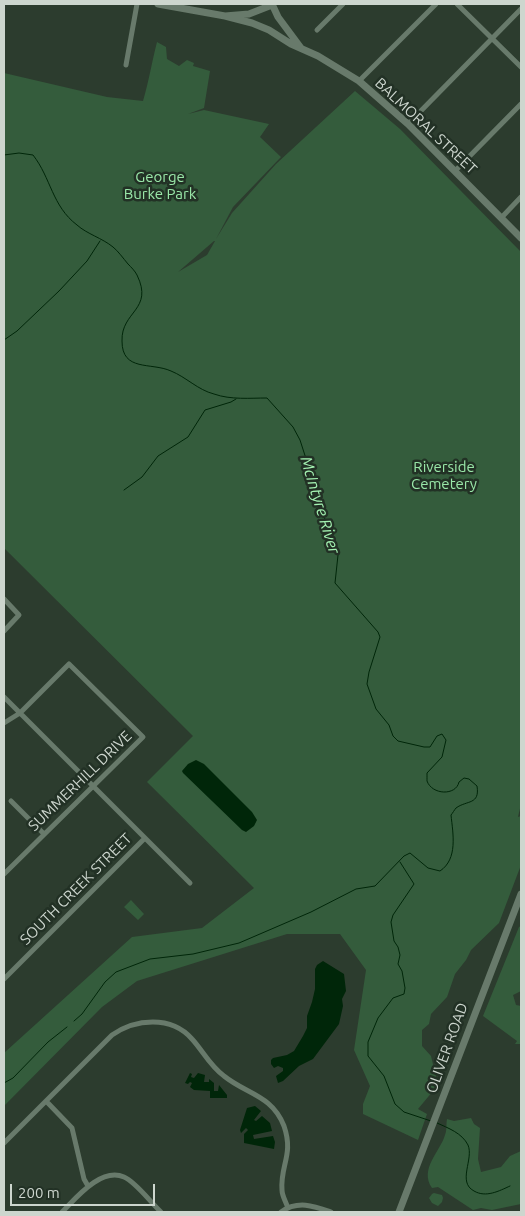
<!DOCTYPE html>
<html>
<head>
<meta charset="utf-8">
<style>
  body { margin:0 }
  #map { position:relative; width:525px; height:1216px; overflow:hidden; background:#2c3c2e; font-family:Ubuntu,sans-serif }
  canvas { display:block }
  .frame { position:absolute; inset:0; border:5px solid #cdd6ce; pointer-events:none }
  .scale { position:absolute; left:10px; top:1184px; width:145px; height:22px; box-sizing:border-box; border:2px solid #cdd6ce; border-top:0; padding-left:6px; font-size:15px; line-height:18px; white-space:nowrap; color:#cdd6ce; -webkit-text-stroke:4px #223125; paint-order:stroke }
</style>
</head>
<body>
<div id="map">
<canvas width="525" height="1216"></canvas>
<div class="frame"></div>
<div class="scale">200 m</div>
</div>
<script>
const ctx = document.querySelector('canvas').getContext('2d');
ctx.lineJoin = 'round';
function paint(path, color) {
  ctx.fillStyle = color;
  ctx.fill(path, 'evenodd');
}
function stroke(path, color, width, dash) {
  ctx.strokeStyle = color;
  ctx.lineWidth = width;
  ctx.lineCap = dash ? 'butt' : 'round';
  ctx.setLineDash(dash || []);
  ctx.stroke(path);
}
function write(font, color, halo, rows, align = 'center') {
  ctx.font = font + ' Ubuntu,sans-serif';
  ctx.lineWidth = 5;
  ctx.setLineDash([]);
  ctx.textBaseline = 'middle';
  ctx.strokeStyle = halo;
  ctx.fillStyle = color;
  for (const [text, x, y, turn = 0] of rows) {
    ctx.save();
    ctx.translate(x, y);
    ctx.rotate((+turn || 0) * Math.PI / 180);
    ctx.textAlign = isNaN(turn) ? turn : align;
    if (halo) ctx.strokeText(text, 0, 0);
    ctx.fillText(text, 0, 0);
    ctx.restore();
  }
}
const green = new Path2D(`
  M 157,42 L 166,47 L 167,59 L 179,66 L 187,60 L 194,63 L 193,66 L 210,71 L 204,108 L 188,114 L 204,110 L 269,124 L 260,137 L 281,157 L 233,207 L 216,239 L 232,213 L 276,164 L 355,91 L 400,129 L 521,252 L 521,804 L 518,817 L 521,816 L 521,865 L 499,923 L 471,950 L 466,960 L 455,974 L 447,997 L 431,1014 L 429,1024 L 422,1030 L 422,1046 L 431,1056 L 438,1085 L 418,1109 L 427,1114 L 418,1140 L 363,1114 L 363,1104 L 370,1086 L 354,1050 L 366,970 L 340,934 L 287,934 L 137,981 L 102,1007 L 4,1106 L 4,1053 L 132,937 L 202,928 L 254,888 L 147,782 L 193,736 L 4,548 L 4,73 L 107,97 L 143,101 C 149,81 152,61 157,42 ZM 215,241 L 207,255 L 178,272 L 214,241 Z
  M 131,900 L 144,914 L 138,920 L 124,907 Z
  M 521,926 L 521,991 L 513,995 L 516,1005 L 521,1006 L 521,1044 L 515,1044 L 517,1041 L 483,1016 L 519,927 Z
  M 471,1118 L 474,1124 L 480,1128 L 478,1159 L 481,1172 L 501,1167 L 510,1156 L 521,1151 L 521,1204 L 492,1210 L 481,1208 L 473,1210 L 438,1187 L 432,1188 C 419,1169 440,1152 445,1135 C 447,1131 446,1124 447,1119 L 454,1121 Z
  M 434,1193 L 442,1195 L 443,1198 L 442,1202 L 438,1206 L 432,1203 L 429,1198 L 432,1194 Z`);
const water = new Path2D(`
  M 196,760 L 204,764 L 252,812 L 257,820 L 254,826 L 246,832 L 242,830 L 183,773 L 182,771 L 188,764 Z
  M 323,961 L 344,974 L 346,991 L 342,999 L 343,1006 L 339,1024 L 313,1059 L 299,1066 L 283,1081 L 278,1083 L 276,1076 L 283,1071 L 283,1068 L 278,1066 L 274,1068 L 271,1064 L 271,1060 L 273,1058 L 287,1055 L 294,1051 L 303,1036 L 307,1028 L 307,1016 L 312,1002 L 315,989 L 315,969 L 317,965 Z
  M 190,1073 L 192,1074 L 191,1077 L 194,1078 L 198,1073 L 205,1075 L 204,1082 L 209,1082 L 209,1079 L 214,1083 L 214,1091 L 218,1091 L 219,1085 L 227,1095 L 227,1098 L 210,1098 L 210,1091 L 194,1090 L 190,1087 L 192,1083 L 190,1082 L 188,1084 L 185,1083 Z
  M 255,1106 L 261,1111 L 254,1120 L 256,1121 L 262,1116 L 270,1123 L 272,1131 L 253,1135 L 254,1139 L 273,1136 L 275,1142 L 274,1149 L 244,1143 L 244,1134 L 248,1130 L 246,1128 L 241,1133 L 240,1130 L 247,1108 Z`);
const stream = new Path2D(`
  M 4,155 L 19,153 L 33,155 C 51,178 52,206 77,225 C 87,234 102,238 113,247 C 118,251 123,258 128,264 C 131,267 135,271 137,275 C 154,310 121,311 122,341 C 122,372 151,362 171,371 C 186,377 198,390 214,394 C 231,400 250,398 267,398 L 293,427 L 300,440 L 309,468 L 314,489 L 338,555 L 335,583 L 378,632 L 380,637 L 369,672 L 367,684 L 376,709 L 389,725 L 393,736 L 398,741 L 424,747 L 430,747 L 437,736 L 442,734 L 446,740 L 442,757 L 427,773 C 427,776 427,779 427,781 C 432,795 456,796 459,782 L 464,778 L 469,779 L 477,786 C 480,805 467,800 456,808 C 455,809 452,814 451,815 C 453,834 458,859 440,871 L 428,868 L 410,853 L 404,856 L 375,886 L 356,889 L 311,912 L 239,943 L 193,954 L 150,959 L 116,972 L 105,982 L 82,1014 L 74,1021
  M 4,340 L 17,331 L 59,291 L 87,261 L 100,241
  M 124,490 L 142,477 L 158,456 L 188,437 L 205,410 L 231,402 L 236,399
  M 400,862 L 414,884 L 393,915 L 391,922 L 394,941 L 398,947 L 400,955 L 398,964 L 402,971 L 405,988 L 404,994 L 393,998 L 378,1018 L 368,1042 L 368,1056 L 384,1076 L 395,1104 L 404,1112 L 431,1121
  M 4,1083 L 13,1078 L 48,1042 L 67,1027
  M 437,1123 C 448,1128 462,1133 468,1145 C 474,1159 457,1182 474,1191 C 486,1198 499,1191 510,1186`);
const minor = new Path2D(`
  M 457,4 L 521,67
  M 317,30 L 343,4
  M 126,65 L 137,4
  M 359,81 L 436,4
  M 408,124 L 521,9
  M 455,171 L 521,104
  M 502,217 L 521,197
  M 4,599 L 19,615 L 4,631
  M 4,697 L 190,883
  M 4,723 L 20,713 L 69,664 L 143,737 L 4,874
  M 11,801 L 44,834
  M 4,979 L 145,838
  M 46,1101 L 72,1128 L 84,1179 L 88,1186
  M 4,1143 L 112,1035 C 135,1019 171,1015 192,1039 C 203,1051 210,1066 224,1076 C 246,1094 272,1095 284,1126 C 294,1155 280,1165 282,1190 C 282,1196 286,1202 288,1208
  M 62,1212 C 76,1198 101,1167 124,1177 C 136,1182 151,1203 161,1212
  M 281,1212 C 298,1200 314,1206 331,1212`);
const secondary = new Path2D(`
  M 158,4 L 225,16 L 249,14 L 272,5
  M 272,4 L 278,17 L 301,48
  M 225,16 L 252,23 L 269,30 L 291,44 L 318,56 L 359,81 L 408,124 L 521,238
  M 399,1212 L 521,894`);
const streetNames = [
  ["BALMORAL STREET",426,126,43],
  ["SUMMERHILL DRIVE",80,781,-44],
  ["SOUTH CREEK STREET",76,889,-45],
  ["OLIVER ROAD",447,1048,-70]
];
const parkNames = [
  ["George",160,177],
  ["Burke Park",160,194],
  ["Riverside",444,467],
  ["Cemetery",444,484]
];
const waterNames = [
  ["McIntyre River",320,505,73]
];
paint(green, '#345c3c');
paint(water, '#002609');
stroke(stream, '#002609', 1);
stroke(minor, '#687a6b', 5);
stroke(secondary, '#687a6b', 7);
write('15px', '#cdd6ce', '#223125', streetNames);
write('15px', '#99e7a8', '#223125', parkNames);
write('italic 16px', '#a4f2b2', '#223125', waterNames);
</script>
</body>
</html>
